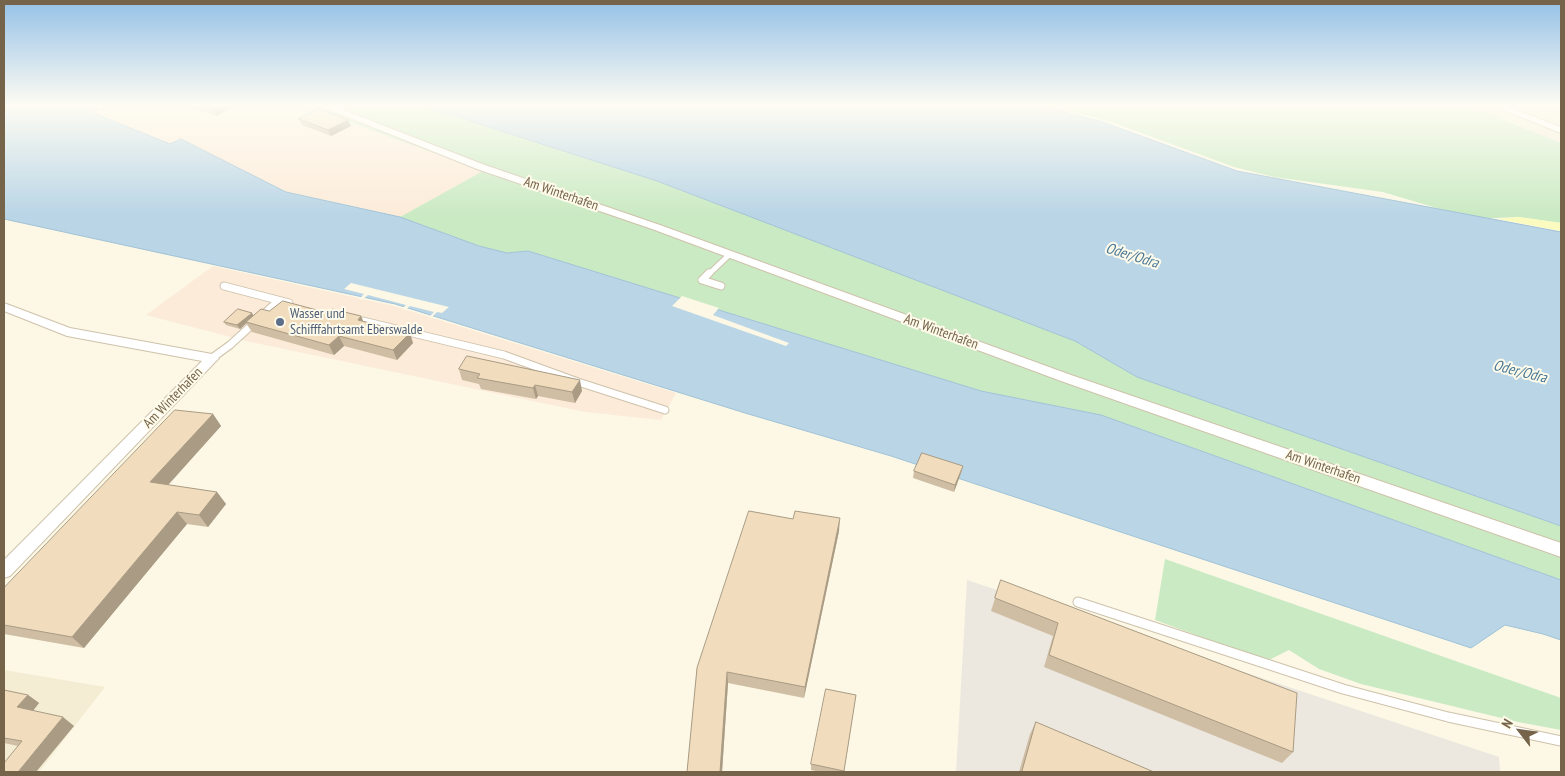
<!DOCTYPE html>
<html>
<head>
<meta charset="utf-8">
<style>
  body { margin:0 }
  #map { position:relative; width:1565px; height:776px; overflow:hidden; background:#fcf8e5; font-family:"PT Sans Narrow",sans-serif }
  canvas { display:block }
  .frame { position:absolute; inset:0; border:5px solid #75634a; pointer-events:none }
  .north { position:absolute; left:1495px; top:706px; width:50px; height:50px; -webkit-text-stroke:4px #fffbeb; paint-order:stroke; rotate:300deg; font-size:14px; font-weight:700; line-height:20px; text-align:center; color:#75634a }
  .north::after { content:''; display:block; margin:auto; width:18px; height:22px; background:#75634a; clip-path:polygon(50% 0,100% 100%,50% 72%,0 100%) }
</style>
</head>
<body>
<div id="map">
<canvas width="1565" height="776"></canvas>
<div class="frame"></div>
<div class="north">N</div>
</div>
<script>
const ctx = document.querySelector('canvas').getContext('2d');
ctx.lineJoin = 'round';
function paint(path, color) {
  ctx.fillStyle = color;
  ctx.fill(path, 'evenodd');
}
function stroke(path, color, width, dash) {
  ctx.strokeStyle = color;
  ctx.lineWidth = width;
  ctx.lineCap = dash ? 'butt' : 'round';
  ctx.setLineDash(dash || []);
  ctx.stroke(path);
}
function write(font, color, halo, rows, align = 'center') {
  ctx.font = font + ' "PT Sans Narrow",sans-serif';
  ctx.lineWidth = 4;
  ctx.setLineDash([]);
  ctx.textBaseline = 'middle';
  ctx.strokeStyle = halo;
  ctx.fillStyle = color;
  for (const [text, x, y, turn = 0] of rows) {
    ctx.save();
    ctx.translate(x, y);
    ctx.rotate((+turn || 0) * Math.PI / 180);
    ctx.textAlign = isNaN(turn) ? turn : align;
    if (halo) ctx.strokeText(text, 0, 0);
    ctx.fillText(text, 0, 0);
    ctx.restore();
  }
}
const residential = new Path2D(`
  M 1470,106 L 1561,106 L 1561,143 Z
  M 4,670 L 105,687 L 39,772 L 4,772 Z`);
const commercial = new Path2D(`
  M 105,106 L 306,106 L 484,171 L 400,217 L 286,192 L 181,139 L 170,144 L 91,112 Z
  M 213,266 L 394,306 L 676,393 L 661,420 L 585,412 L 246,341 L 146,315 Z`);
const industrial = new Path2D(`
  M 967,580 L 1499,757 L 1500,772 L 956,772 Z`);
const green = new Path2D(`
  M 306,106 L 424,106 L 657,181 L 1075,341 L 1137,377 L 1561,526 L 1561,580 L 1101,415 L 981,391 L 528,251 L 507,253 L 479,246 L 400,217 L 483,171 Z
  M 1046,106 L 1470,106 L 1561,143 L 1561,223 L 1519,217 L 1473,219 L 1383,192 L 1274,177 L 1234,167 L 1109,121 Z
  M 1165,559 L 1561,698 L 1561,730 L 1518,722 L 1361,684 L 1319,669 L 1289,650 L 1267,661 L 1155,620 Z`);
const sand = new Path2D(`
  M 1519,217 L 1561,223 L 1561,231 L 1498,219 Z`);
const water = new Path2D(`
  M 4,106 L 94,106 L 98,109 L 91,112 L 170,144 L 181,139 L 286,192 L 400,217 L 479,246 L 507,253 L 528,251 L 981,391 L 1101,415 L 1561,580 L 1561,640 L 1543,634 L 1505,625 L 1471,648 L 891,456 L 745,413 L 395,304 L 4,219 Z
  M 424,106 L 1041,106 L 1100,121 L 1237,171 L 1561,232 L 1561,526 L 1137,377 L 1075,341 L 657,181 Z`);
const pier = new Path2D(`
  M 351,283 L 449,307 L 442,313 L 437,312 L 431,318 L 429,317 L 434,312 L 410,306 L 405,310 L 402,309 L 406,305 L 368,295 L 362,300 L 359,299 L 364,294 L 344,289 Z
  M 682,296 L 719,308 L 713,315 L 789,343 L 786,346 L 672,306 Z`);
const laneFar2 = new Path2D(`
  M 708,275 L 730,254`);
const laneFar1 = new Path2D(`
  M 709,273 L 702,280 L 721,286
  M 224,286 L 289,303
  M 363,321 L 504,355 L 578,382 L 665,410
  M 212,358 L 230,345 L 278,301`);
const lane = new Path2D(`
  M 1078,602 L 1343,689 L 1448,717 L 1561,741`);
const street = new Path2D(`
  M 320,106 L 333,106 L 485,165 L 660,225 L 1071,375 L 1561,543 L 1561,557 L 1061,381 L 652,229 L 477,169 Z
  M 1493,106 L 1506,106 L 1561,127 L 1561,133 Z
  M 4,303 L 70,328 L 212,354 L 217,355 L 219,358 L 10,576 L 4,578 L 4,560 L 202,361 L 67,336 L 4,311 Z`);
const wall = new Path2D(`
  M 190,106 L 235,106 L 216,116 L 190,107 Z
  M 299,119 L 351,126 L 331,136 L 302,125 Z
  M 269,311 L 328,313 L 361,316 L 363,321 L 413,343 L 397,360 L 344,346 L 334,355 L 252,332 L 246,323 L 240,329 L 226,325 L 224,322 L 253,316 Z
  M 459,369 L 582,391 L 575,403 L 538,396 L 536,399 L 481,389 L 479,384 L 462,380 Z
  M 213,414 L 221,426 L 168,485 L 217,492 L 226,504 L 208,527 L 187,524 L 84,648 L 4,634 L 4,588 Z
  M 963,466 L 961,473 L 954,492 L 913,478 L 914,471 Z
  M 839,531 L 804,698 L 728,683 L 722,772 L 687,772 L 697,668 Z
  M 1001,580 L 1293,752 L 1282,763 L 1044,667 L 1053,636 L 991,611 Z
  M 4,690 L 28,695 L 39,703 L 33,710 L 74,726 L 18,746 L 4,743 Z
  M 856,695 L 844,772 L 820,772 L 811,770 L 811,764 Z
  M 1036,722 L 1154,772 L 1019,772 L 1030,734 Z`);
const shadedWall = new Path2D(`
  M 219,106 L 235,106 L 216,116 L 213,109 Z
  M 348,120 L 351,126 L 331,136 L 328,130 Z
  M 252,313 L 254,316 L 240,329 L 237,325 Z
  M 361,316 L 365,326 L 358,320 Z
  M 410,333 L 413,343 L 397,360 L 393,350 Z
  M 339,336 L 344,346 L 334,355 L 329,345 Z
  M 580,380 L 582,391 L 575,403 L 572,392 Z
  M 535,385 L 538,396 L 536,399 L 533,388 Z
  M 213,414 L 221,426 L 160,494 L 150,482 Z
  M 963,466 L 961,473 L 954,492 L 955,485 Z
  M 217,492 L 226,504 L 208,527 L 199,515 Z
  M 177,512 L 187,524 L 84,648 L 72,637 Z
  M 840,518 L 839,531 L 804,698 L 805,687 Z
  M 727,672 L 728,683 L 722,772 L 720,772 Z
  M 28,695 L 39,703 L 29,716 L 17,707 Z
  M 63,717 L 74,726 L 36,772 L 18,772 Z`);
const building = new Path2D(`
  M 204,106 L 219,106 L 213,109 Z
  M 319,109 L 348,120 L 328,130 L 299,119 Z
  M 283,301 L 328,313 L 332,309 L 361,316 L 358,320 L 410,333 L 393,350 L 339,336 L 329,345 L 246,322 L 261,309 L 269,311 Z
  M 238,309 L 252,313 L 237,325 L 224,322 Z
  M 467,356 L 580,380 L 572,392 L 535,385 L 533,388 L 477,378 L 480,374 L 459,369 Z
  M 175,410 L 213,414 L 150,482 L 217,492 L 199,515 L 177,512 L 72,637 L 4,625 L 4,588 Z
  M 922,453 L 963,466 L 955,485 L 914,471 Z
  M 749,511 L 793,519 L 795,511 L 840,518 L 805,687 L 727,672 L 720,772 L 687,772 L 697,668 Z
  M 1001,580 L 1297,693 L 1293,752 L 1049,655 L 1058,623 L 995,598 Z
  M 826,689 L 856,695 L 844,771 L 811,764 Z
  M 4,690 L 28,695 L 17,707 L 63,717 L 18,772 L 4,772 L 4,763 L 22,741 L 4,738 Z
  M 1036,722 L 1154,772 L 1022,772 Z`);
const markers = [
  [280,322,5,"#5c6f8a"]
];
const streetNames = [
  ["Am Winterhafen",561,194,19],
  ["Am Winterhafen",941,332,20],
  ["Am Winterhafen",173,398,-46],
  ["Am Winterhafen",1323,467,19]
];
const serviceNames = [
  ["Wasser und",290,314],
  ["Schifffahrtsamt Eberswalde",290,330]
];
const waterNames = [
  ["Oder/Odra",1132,256,17],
  ["Oder/Odra",1520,372,14]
];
paint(residential, '#f4ecd3');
paint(commercial, '#fcebd9');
paint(industrial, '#ece8df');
paint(green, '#caeac3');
paint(sand, '#fbfbc0');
paint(water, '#b9d5e6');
stroke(water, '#a0c2d7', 1);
paint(pier, '#fcf8e5');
stroke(laneFar2, '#cec2ab', 7);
stroke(laneFar1, '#cec2ab', 9);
stroke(lane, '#cec2ab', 11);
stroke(street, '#cec2ab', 2);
stroke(laneFar2, '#fff', 5);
stroke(laneFar1, '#fff', 7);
stroke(lane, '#fff', 9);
paint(street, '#fff');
paint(wall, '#cfbea3');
paint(shadedWall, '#a99b84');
paint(building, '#f1ddbd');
stroke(building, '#a99b84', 1);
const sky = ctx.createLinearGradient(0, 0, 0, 215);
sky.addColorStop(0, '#95c1e7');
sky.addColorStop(0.49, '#fefcf3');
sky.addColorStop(1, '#fefcf300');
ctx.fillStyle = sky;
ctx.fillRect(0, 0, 1565, 215);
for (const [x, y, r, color] of markers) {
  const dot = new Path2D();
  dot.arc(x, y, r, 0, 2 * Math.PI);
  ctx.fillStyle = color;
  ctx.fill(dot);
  stroke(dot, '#fffbeb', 2);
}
write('14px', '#75634a', '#fffbeb', streetNames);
write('14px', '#4e5e75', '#fffbeb', serviceNames, 'left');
write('italic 15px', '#4a7996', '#fffbeb', waterNames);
</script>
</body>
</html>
